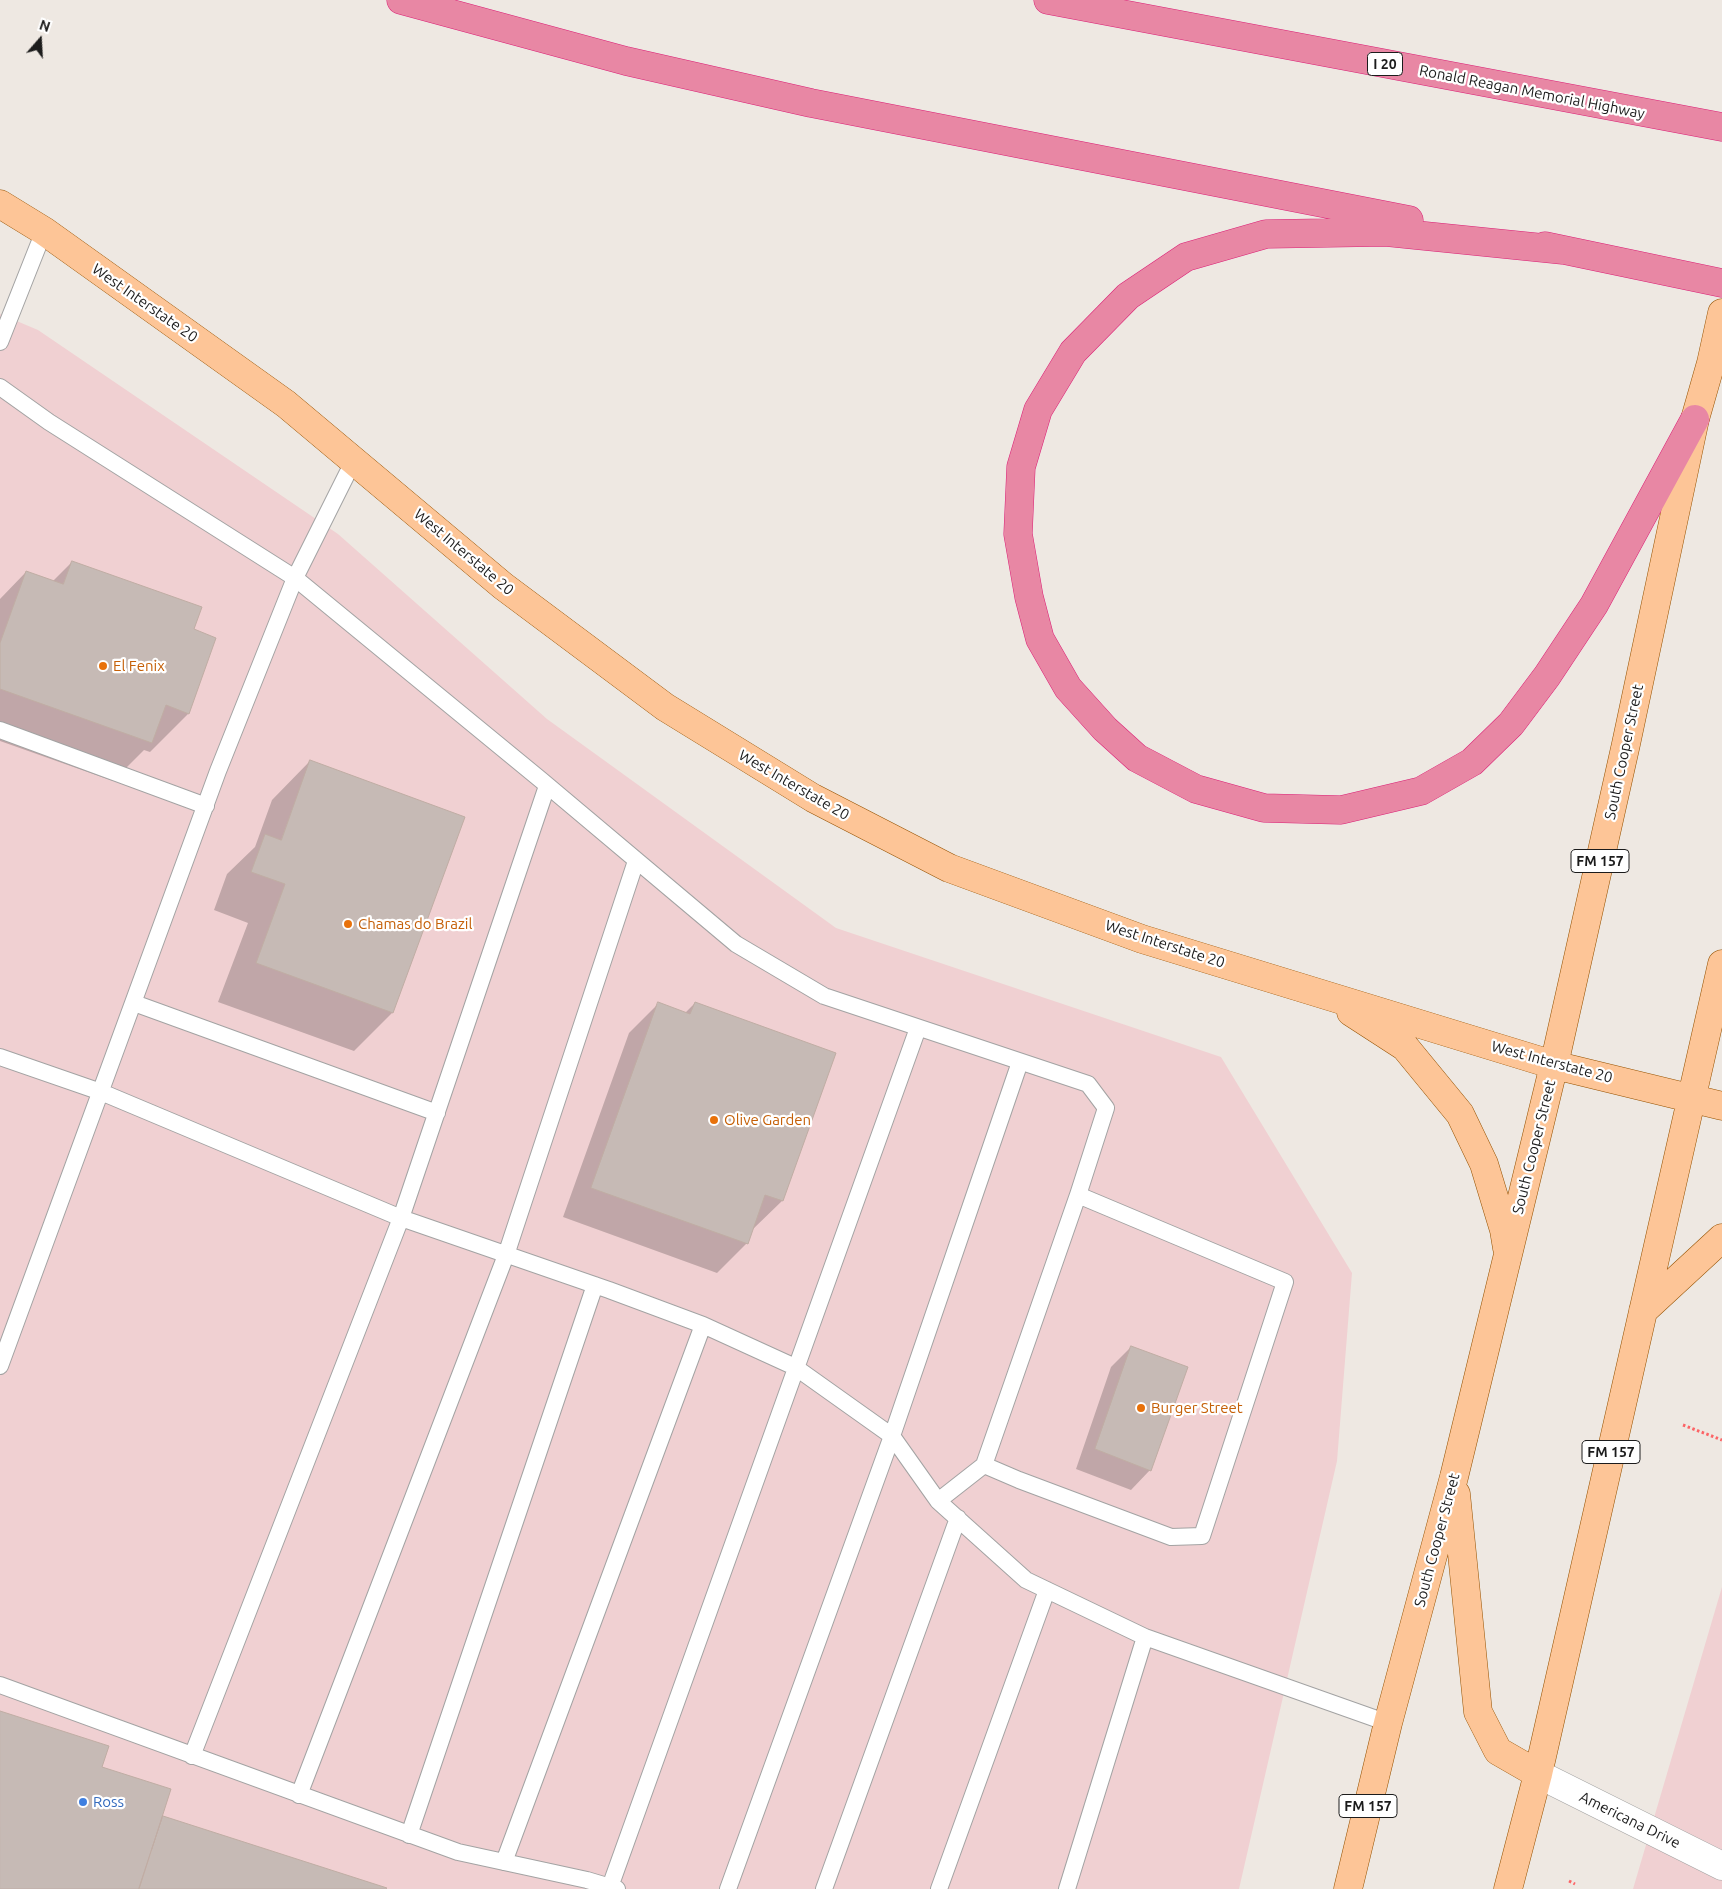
<!DOCTYPE html>
<html>
<head>
<meta charset="utf-8">
<style>
  body { margin:0 }
  #map { position:relative; width:1722px; height:1889px; overflow:hidden; background:#eee8e2; font-family:Ubuntu,sans-serif }
  canvas { display:block }
  .north { position:absolute; left:15px; top:15px; width:50px; height:50px; -webkit-text-stroke:4px #fff; paint-order:stroke; rotate:19deg; font-size:14px; font-weight:700; line-height:20px; text-align:center; color:#1c1c1c }
  .north::after { content:''; display:block; margin:auto; width:18px; height:22px; background:#1c1c1c; clip-path:polygon(50% 0,100% 100%,50% 72%,0 100%) }
</style>
</head>
<body>
<div id="map">
<canvas width="1722" height="1889"></canvas>
<div class="north">N</div>
</div>
<script>
const ctx = document.querySelector('canvas').getContext('2d');
ctx.lineJoin = 'round';
function paint(path, color) {
  ctx.fillStyle = color;
  ctx.fill(path, 'evenodd');
}
function stroke(path, color, width, dash) {
  ctx.strokeStyle = color;
  ctx.lineWidth = width;
  ctx.lineCap = dash ? 'butt' : 'round';
  ctx.setLineDash(dash || []);
  ctx.stroke(path);
}
function write(font, color, halo, rows, align = 'center') {
  ctx.font = font + ' Ubuntu,sans-serif';
  ctx.lineWidth = 4.5;
  ctx.setLineDash([]);
  ctx.textBaseline = 'middle';
  ctx.strokeStyle = halo;
  ctx.fillStyle = color;
  for (const [text, x, y, turn = 0] of rows) {
    ctx.save();
    ctx.translate(x, y);
    ctx.rotate((+turn || 0) * Math.PI / 180);
    ctx.textAlign = isNaN(turn) ? turn : align;
    if (halo) ctx.strokeText(text, 0, 0);
    ctx.fillText(text, 0, 0);
    ctx.restore();
  }
}
const commercial = new Path2D(`
  M 0,314 L 38,330 L 338,534 L 547,719 L 836,928 L 1221,1057 L 1352,1273 L 1337,1461 L 1239,1889 L 0,1889 Z
  M 1722,1587 L 1722,1889 L 1633,1889 Z`);
const shadow = new Path2D(`
  M 72,562 L 188,714 L 150,752 L 144,750 L 113,781 L 0,741 L 0,599 L 26,572 L 53,581 Z
  M 310,761 L 392,1013 L 354,1051 L 218,1002 L 248,923 L 214,910 L 227,874 L 255,847 L 272,800 Z
  M 695,1003 L 835,1054 L 782,1201 L 752,1230 L 747,1243 L 717,1273 L 563,1217 L 629,1033 L 658,1004 L 685,1013 Z
  M 1131,1347 L 1150,1470 L 1131,1490 L 1076,1469 L 1111,1367 Z
  M 0,1712 L 101,1767 L 161,1817 L 385,1889 L 140,1889 L 153,1851 L 150,1851 L 138,1889 L 0,1889 Z`);
const building = new Path2D(`
  M 72,561 L 202,607 L 194,629 L 216,638 L 189,714 L 166,705 L 152,743 L 0,689 L 0,643 L 26,571 L 63,584 Z
  M 310,760 L 465,817 L 393,1013 L 256,963 L 285,884 L 251,872 L 265,834 L 281,840 Z
  M 658,1002 L 690,1014 L 695,1002 L 836,1053 L 783,1201 L 765,1195 L 748,1244 L 591,1188 Z
  M 1131,1346 L 1188,1367 L 1151,1471 L 1095,1449 Z
  M 0,1711 L 109,1746 L 102,1767 L 171,1789 L 139,1889 L 0,1889 Z
  M 163,1816 L 387,1888 L 386,1889 L 139,1889 Z`);
const path = new Path2D(`
  M 1683,1425 L 1722,1440
  M 1569,1881 L 1575,1884`);
const lane = new Path2D(`
  M 0,342 L 44,231
  M 0,387 L 49,422 L 295,578 L 541,780 L 736,944 L 824,996 L 1088,1084 L 1106,1108 L 1078,1195 L 1285,1282 L 1202,1536 L 1171,1537 L 1019,1480 L 984,1465 L 938,1501 L 1026,1580 L 1145,1637 L 1067,1889
  M 0,730 L 206,806
  M 134,1003 L 437,1113
  M 0,1057 L 101,1092 L 401,1218 L 609,1290 L 703,1325 L 795,1367 L 892,1436 L 938,1501
  M 0,1366 L 218,771 L 295,578 L 354,460
  M 984,1465 L 1078,1195
  M 1145,1637 L 1388,1723
  M 0,1685 L 458,1852 L 587,1880 L 617,1889
  M 192,1756 L 401,1218 L 547,786
  M 299,1795 L 506,1255 L 636,861
  M 409,1835 L 595,1285
  M 504,1862 L 703,1325
  M 610,1887 L 918,1028
  M 728,1889 L 892,1436 L 1020,1062
  M 824,1889 L 958,1518
  M 939,1889 L 1047,1590`);
const street = new Path2D(`
  M 1538,1774 L 1722,1866`);
const primary = new Path2D(`
  M 0,204 L 44,231 L 286,404 L 503,586 L 665,707 L 813,798 L 949,868 L 1142,939 L 1554,1065 L 1722,1106
  M 1351,1012 L 1405,1047 L 1460,1114 L 1484,1164 L 1504,1230 L 1507,1248
  M 1643,1311 L 1722,1238
  M 1456,1494 L 1478,1712 L 1498,1751 L 1538,1774
  M 1348,1889 L 1388,1723 L 1454,1477 L 1554,1065 L 1626,744 L 1695,419 L 1711,363 L 1722,313
  M 1508,1889 L 1538,1774 L 1722,964`);
const highway = new Path2D(`
  M 401,0 L 626,61 L 811,103 L 1409,220
  M 1048,0 L 1722,127
  M 1545,246 L 1722,283
  M 1563,250 L 1386,232 L 1266,234 L 1186,257 L 1128,296 L 1073,352 L 1038,410 L 1021,467 L 1018,534 L 1029,597 L 1040,639 L 1068,688 L 1105,729 L 1137,758 L 1196,789 L 1264,808 L 1341,810 L 1421,791 L 1472,762 L 1511,724 L 1547,676 L 1594,605 L 1695,419`);
const markers = [
  [103,666,5,"#e8710a"],
  [348,924,5,"#e8710a"],
  [714,1120,5,"#e8710a"],
  [1141,1408,5,"#e8710a"],
  [83,1802,5,"#3f7fe0"]
];
const shields = [
  [1385,64,35],
  [1600,861,58],
  [1611,1452,58],
  [1368,1806,58]
];
const shieldNames = [
  ["I 20",1385,64],
  ["FM 157",1600,861],
  ["FM 157",1611,1452],
  ["FM 157",1368,1806]
];
const streetNames = [
  ["Ronald Reagan Memorial Highway",1532,92,11],
  ["West Interstate 20",145,303,35],
  ["West Interstate 20",464,552,40],
  ["South Cooper Street",1624,752,-78],
  ["West Interstate 20",794,785,30],
  ["West Interstate 20",1165,944,18],
  ["West Interstate 20",1552,1062,15],
  ["South Cooper Street",1534,1147,-76],
  ["South Cooper Street",1437,1540,-75],
  ["Americana Drive",1630,1820,26]
];
const foodNames = [
  ["El Fenix",113,666],
  ["Chamas do Brazil",358,924],
  ["Olive Garden",724,1120],
  ["Burger Street",1151,1408]
];
const shopNames = [
  ["Ross",93,1802]
];
paint(commercial, '#f0d0d2');
paint(shadow, '#0003');
paint(building, '#c6bab5');
stroke(building, '#c0ada4', 1);
stroke(lane, '#a3a3a3', 18);
stroke(street, '#a3a3a3', 29);
stroke(primary, '#955200', 29);
stroke(highway, '#da2076', 29);
stroke(path, '#fc6466', 3, [2.5, 2.5]);
stroke(lane, '#fff', 16);
stroke(street, '#fff', 28);
stroke(primary, '#fdc597', 28);
stroke(highway, '#e887a4', 28);
for (const [x, y, r, color] of markers) {
  const dot = new Path2D();
  dot.arc(x, y, r, 0, 2 * Math.PI);
  ctx.fillStyle = color;
  ctx.fill(dot);
  stroke(dot, '#fff', 2);
}
for (const [x, y, w] of shields) {
  const box = new Path2D();
  box.roundRect(x - w / 2, y - 11.5, w, 23, 4);
  ctx.fillStyle = '#fff';
  ctx.fill(box);
  stroke(box, '#1c1c1c', 1);
}
write('bold 14px', '#1c1c1c', null, shieldNames);
write('15px', '#1c1c1c', '#fff', streetNames);
write('15px', '#c56008', '#fff', foodNames, 'left');
write('15px', '#366cbe', '#fff', shopNames, 'left');
</script>
</body>
</html>
